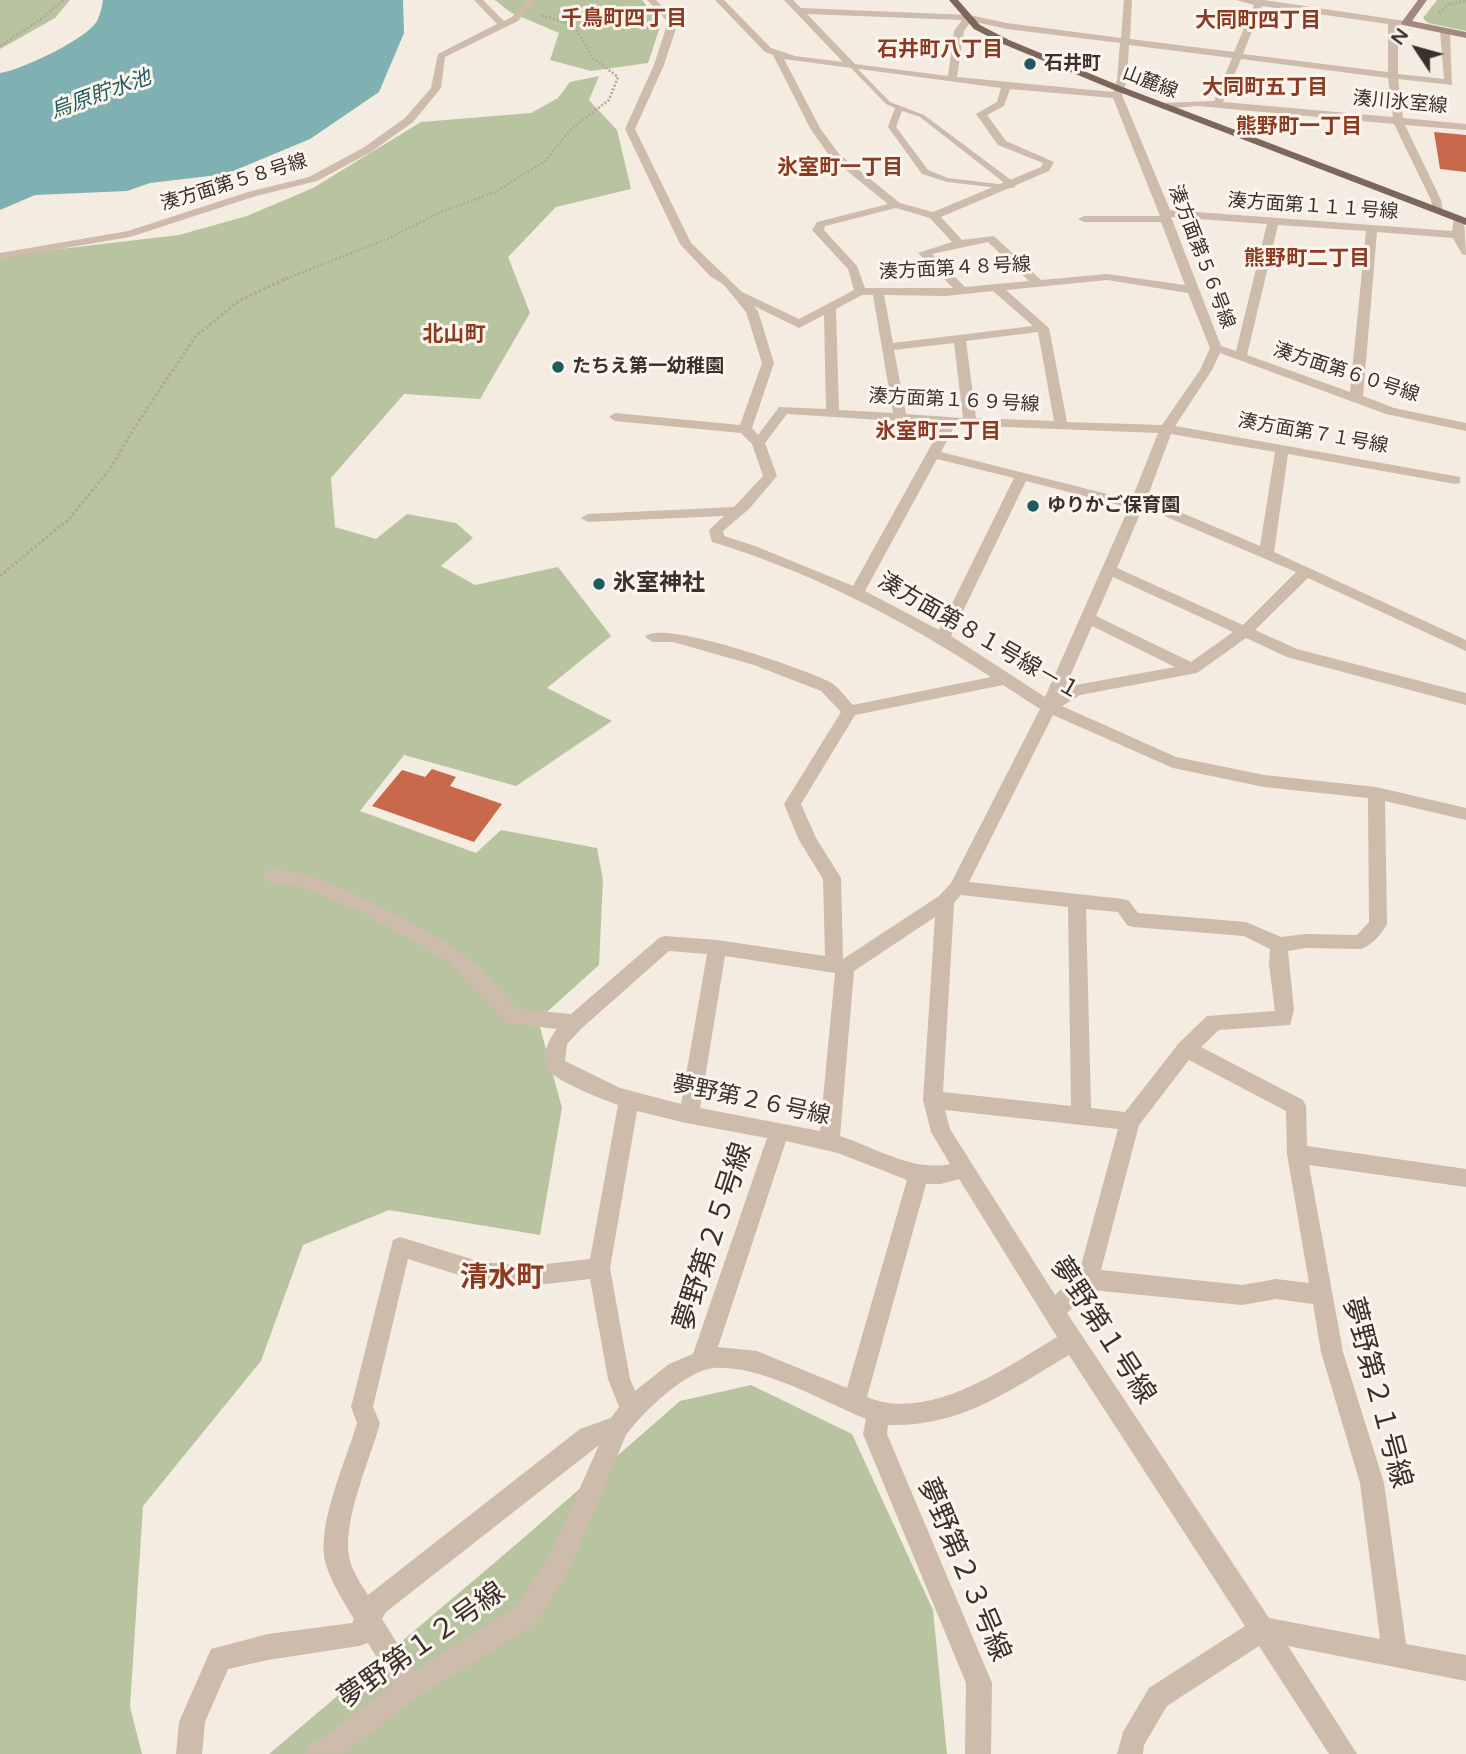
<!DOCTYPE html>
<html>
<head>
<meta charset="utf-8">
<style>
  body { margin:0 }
  #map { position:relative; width:1466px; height:1754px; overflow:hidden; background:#f4ebe1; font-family:"Varela Round",sans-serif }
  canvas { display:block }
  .north { position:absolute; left:1382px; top:14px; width:70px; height:70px; -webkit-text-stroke:5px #fbf5ee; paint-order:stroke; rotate:306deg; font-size:19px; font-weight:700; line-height:28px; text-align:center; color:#3b302b }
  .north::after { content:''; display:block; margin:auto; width:24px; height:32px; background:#3b302b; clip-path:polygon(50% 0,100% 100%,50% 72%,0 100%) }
</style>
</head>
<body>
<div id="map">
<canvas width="1466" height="1754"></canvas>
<div class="north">N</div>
</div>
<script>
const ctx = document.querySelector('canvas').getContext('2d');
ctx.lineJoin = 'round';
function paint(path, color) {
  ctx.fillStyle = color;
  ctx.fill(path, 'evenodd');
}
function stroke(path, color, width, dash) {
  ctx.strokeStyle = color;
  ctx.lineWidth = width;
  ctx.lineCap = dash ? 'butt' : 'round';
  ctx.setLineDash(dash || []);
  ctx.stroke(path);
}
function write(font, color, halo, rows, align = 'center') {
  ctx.font = font + ' "Varela Round","Noto Sans JP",sans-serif';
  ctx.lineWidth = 6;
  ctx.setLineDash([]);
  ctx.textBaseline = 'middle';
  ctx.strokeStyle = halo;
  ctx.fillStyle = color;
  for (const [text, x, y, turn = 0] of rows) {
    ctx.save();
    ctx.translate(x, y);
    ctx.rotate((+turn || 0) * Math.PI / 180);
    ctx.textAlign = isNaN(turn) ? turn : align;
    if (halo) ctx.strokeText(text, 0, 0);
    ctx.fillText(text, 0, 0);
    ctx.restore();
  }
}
const green = new Path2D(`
  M 0,0 L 70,0 L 55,18 L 0,49 Z
  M 495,0 L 642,0 L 661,24 L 648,63 L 591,71 L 550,60 L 559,33 L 510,12 Z
  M 1437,0 L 1466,0 L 1466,31 L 1428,23 L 1423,18 Z
  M 599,76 L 589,100 L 617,130 L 631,189 L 556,207 L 508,257 L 530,313 L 480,399 L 404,394 L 331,478 L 335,527 L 376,539 L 407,514 L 456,523 L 473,538 L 441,566 L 475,585 L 558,567 L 611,636 L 547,688 L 612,721 L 516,786 L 404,755 L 360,811 L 476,853 L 501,830 L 597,848 L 603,880 L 599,965 L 538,1020 L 562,1108 L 540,1235 L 389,1210 L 303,1245 L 261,1361 L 143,1506 L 130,1707 L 142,1754 L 0,1754 L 0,256 L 179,235 L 247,216 L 313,188 L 421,122 L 531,113 L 558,98 L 570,82 Z
  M 751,1385 L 852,1434 L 933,1610 L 947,1754 L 269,1754 L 520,1541 L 680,1401 Z`);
const water = new Path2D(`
  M 103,0 L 403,0 L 404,33 L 379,92 L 310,139 L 226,174 L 150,183 L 127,191 L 35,195 L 0,210 L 0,73 C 21,70 87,39 97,21 C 100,15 102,7 103,0 Z`);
const building = new Path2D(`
  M 1434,132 L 1466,135 L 1466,172 L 1440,169 Z
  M 432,769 L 456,777 L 450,786 L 502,804 L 474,842 L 372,806 L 402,770 L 425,777 Z`);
const pathFar1 = new Path2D(`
  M 1439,13 L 1449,4 L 1466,1
  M 0,46 L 41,19 L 63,0
  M 283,280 L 387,239 L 441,212 L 495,192 L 544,162 L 571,129 L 609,100 L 618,77 L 593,58 L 574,25 L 541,15`);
const path = new Path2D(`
  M 0,576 L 69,519 L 110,469 L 134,428 L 196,336 L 240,300 L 287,278`);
const lane = new Path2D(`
  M 850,65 L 854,65 L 890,102 L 924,115 L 1015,183 L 1015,187 L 1007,189 L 947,182 L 922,174 L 888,127 L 895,108 L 886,104 L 850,67 ZM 902,111 L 920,117 L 1007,185 L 948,178 L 928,170 L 896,127 Z`);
const street = new Path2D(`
  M 474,0 L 483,0 L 504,21 L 512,17 L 527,0 L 536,0 L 518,21 L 445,57 L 441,88 L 413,122 L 371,152 L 317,181 L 256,196 L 130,237 L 0,259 L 0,253 L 128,231 L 248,192 L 309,177 L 363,148 L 405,118 L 431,88 L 438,54 L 497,24 Z
  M 647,0 L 656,0 L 678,22 L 664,65 L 635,129 L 691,243 L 742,292 L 799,319 L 854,290 L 848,269 L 812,230 L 817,222 L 888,204 L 831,158 L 810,128 L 773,55 L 765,52 L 715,0 L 724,0 L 771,48 L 795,56 L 843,62 L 784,0 L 793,0 L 801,8 L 969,15 L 1007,23 L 1121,38 L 1124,0 L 1132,0 L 1130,39 L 1234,52 L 1254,5 L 1236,0 L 1264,0 L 1405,21 L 1405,25 L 1398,25 L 1398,74 L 1444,79 L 1440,31 L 1445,28 L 1450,31 L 1452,85 L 1398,79 L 1403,118 L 1466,124 L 1466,130 L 1405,125 L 1441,200 L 1443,211 L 1438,214 L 1433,211 L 1431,200 L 1394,124 L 1198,106 L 1163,109 L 1158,106 L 1163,103 L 1214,101 L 1232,58 L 1129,45 L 1127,80 L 1122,95 L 1170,210 L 1452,231 L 1454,218 L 1464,220 L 1466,255 L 1462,254 L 1453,238 L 1377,232 L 1363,396 L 1394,408 L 1466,423 L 1466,431 L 1386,414 L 1220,353 L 1212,370 L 1175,426 L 1460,477 L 1460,483 L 1455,484 L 1288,454 L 1274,552 L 1466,640 L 1466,651 L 1308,578 L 1255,630 L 1297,649 L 1466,693 L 1466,705 L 1287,657 L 1246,638 L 1197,673 L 1080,695 L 1062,706 L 1176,757 L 1264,775 L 1376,787 L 1466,808 L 1466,820 L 1385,801 L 1387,924 C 1382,934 1371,946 1361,949 L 1305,948 L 1288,951 L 1294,1010 L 1290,1025 L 1219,1030 L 1201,1047 L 1303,1100 L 1306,1106 L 1307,1146 L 1466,1169 L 1466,1187 L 1309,1165 L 1343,1352 L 1384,1483 L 1406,1644 L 1466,1655 L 1466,1681 L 1288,1646 L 1357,1754 L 1329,1754 L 1259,1646 L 1167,1706 L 1144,1745 L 1143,1754 L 1117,1754 L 1123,1732 L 1149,1688 L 1245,1626 L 1069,1355 C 1008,1391 962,1427 888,1425 L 887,1434 L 992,1683 L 991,1754 L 965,1754 L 966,1683 L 863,1434 L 866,1419 C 822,1401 762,1365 714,1368 C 686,1370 642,1413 626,1435 L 569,1571 L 534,1625 L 419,1696 L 345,1753 L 305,1754 L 309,1745 L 327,1735 L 393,1684 L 368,1643 L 359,1646 L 268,1660 L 228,1669 L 205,1722 L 202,1754 L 176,1754 L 179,1722 L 211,1649 L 268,1634 L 352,1623 L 354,1619 C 343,1600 327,1577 324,1555 C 320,1516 346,1461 357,1423 L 351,1407 L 393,1240 L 400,1237 L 481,1262 L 528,1266 L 590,1259 L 618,1105 C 602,1099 558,1082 548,1070 C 539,1060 550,1036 557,1029 L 506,1023 L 450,963 L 361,912 L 301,887 L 265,881 L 262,876 L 265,871 C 302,859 428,929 461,952 C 482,967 500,991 518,1009 L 571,1014 L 659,938 L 665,936 L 717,940 L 825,956 L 823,879 L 799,840 L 784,804 L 841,712 L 821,691 L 754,665 L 673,642 L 653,642 L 645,637 C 661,618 806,670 830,682 C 839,687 846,698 853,705 L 991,677 C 904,620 811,572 712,542 L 709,530 L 724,516 L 588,522 L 581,518 L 588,514 L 734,507 L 763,476 L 752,444 L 741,433 L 615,421 L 609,417 L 615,413 L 740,425 L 762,363 L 746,312 L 724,285 L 710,276 L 680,244 L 625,129 L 654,65 L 668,22 ZM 1262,6 L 1388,24 L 1388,72 L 1243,54 ZM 807,14 L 962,20 L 954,31 L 948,76 L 855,64 ZM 971,21 L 1007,29 L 1120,43 L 1117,80 L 1113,92 L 957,77 L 964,31 ZM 784,59 L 1001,88 L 997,102 L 976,114 L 998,145 L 1043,163 L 1041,167 L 933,212 L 900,203 L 839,154 L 820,128 ZM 1241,59 L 1388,78 L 1393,117 L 1223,102 ZM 1010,89 L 1113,98 L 1160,216 L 1084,216 L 1078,219 L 1084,222 L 1161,222 L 1185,285 L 1107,274 L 1041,280 L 994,236 L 962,240 L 941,217 L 1049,171 L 1054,162 L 1006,141 L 987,115 L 1004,106 ZM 896,208 L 930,218 L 952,242 L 918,253 L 953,288 L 865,288 L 857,266 L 824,230 L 825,226 ZM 1171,217 L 1267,224 L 1236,351 L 1221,346 ZM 1278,225 L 1366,231 L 1350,392 L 1247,355 ZM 988,242 L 1029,281 L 965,287 L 932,254 ZM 1107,280 L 1188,293 L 1210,348 L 1200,370 L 1162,425 L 1067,422 L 1049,328 L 1006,290 ZM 993,291 L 1033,326 L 893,343 L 884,295 L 946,296 ZM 862,295 L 873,295 L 893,413 L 839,410 L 836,309 ZM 754,306 L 799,328 L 824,315 L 826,409 L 779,407 L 758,435 L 752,428 L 774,363 L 758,311 ZM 1038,332 L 1054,421 L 976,418 L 966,341 ZM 954,343 L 963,418 L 906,414 L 894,350 ZM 787,414 L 943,424 L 853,586 L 755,546 L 724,536 L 723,531 L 749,509 L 777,476 L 765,443 ZM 955,425 L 1158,433 L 1133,496 L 1123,498 L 941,452 ZM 1171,434 L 1275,452 L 1260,546 L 1147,498 ZM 937,459 L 1014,478 L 939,630 L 865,591 ZM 1026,481 L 1123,506 L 1130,505 L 1045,697 L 951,636 ZM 1143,507 L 1296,572 L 1243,625 L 1117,568 ZM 1113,577 L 1233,632 L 1191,662 L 1096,616 ZM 1092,626 L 1175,667 L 1076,685 L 1064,690 ZM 1003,685 L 1040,709 L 951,883 L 939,896 L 843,959 L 841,878 L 816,838 L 801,804 L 855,715 ZM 1053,715 L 1173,768 L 1264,787 L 1368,798 L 1369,922 L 1357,935 L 1305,934 L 1281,937 L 1246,922 L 1138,913 L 1129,901 L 1123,899 L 969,882 ZM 961,895 L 1068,907 L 1071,1106 L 943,1092 L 954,903 ZM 1086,909 L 1118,912 L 1127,925 L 1133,927 L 1244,936 L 1270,949 L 1269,964 L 1275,1011 L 1207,1016 L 1179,1043 L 1125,1112 L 1091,1108 ZM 935,917 L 923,1100 L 931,1132 L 950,1164 C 912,1172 874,1147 840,1136 L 854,971 ZM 669,951 L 707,954 L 681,1104 L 620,1088 L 565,1061 L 567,1044 L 582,1028 ZM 725,956 L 835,973 L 820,1131 L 700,1108 ZM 1189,1060 L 1286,1111 L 1287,1154 L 1309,1283 L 1276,1279 L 1242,1285 L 1101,1270 L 1139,1125 ZM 945,1110 L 1118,1129 L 1079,1273 L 1055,1295 L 950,1129 ZM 637,1111 L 686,1123 L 767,1138 L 693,1354 L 669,1364 L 635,1391 L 630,1379 L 610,1268 ZM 786,1141 L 838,1153 L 907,1180 L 847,1388 L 757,1351 L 718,1347 ZM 959,1179 L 1057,1337 C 1005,1368 929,1423 867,1397 L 926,1184 L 941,1184 ZM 408,1259 L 481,1282 L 528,1286 L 590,1279 L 608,1379 L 619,1407 L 611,1418 L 580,1429 L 368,1595 C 361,1584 351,1570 349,1556 C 343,1518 370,1460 380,1423 L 373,1407 ZM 1092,1290 L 1242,1305 L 1276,1299 L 1313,1304 L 1321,1352 L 1360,1483 L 1380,1639 L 1269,1618 L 1067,1313 ZM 599,1445 L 551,1553 L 516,1607 L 414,1670 L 382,1619 L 386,1612 Z`);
const secondary = new Path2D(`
  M 1418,0 L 1427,0 L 1412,21 L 1466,32 L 1466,38 L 1403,25 L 1401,23 Z`);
const primary = new Path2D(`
  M 949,0 L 958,0 L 980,25 L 1009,40 L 1120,86 L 1466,218 L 1466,225 L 1114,90 L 1003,44 L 974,29 Z`);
const markers = [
  [1030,64,7,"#1f5a5e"],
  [558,367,7,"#1f5a5e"],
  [1033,506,7,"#1f5a5e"],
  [599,584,7,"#1f5a5e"]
];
const farPoinames = [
  ["石井町",1044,64],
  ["たちえ第一幼稚園",572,367],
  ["ゆりかご保育園",1047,506]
];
const farStreetnames = [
  ["山麓線",1150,83,21],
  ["湊川氷室線",1400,103,5],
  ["湊方面第５８号線",234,183,-17],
  ["湊方面第１１１号線",1313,207,4],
  ["湊方面第５６号線",1201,257,69],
  ["湊方面第４８号線",955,269,-3],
  ["湊方面第６０号線",1346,373,18],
  ["湊方面第１６９号線",954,401,3],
  ["湊方面第７１号線",1313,434,10]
];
const farNeighbourhoodnames = [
  ["千鳥町四丁目",624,19],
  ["大同町四丁目",1258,21],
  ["石井町八丁目",940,50],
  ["大同町五丁目",1265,88],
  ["熊野町一丁目",1299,127],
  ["氷室町一丁目",840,168],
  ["熊野町二丁目",1307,259],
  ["北山町",454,335],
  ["氷室町二丁目",938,432]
];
const farWaternames = [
  ["烏原貯水池",101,95,-20]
];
const poiNames = [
  ["氷室神社",613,584]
];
const streetNames = [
  ["湊方面第８１号線－１",979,637,30],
  ["夢野第２６号線",751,1101,12]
];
const nearStreetnames = [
  ["夢野第２５号線",714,1237,-72],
  ["夢野第１号線",1102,1331,57],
  ["夢野第２１号線",1376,1393,75],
  ["夢野第２３号線",963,1570,67],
  ["夢野第１２号線",422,1646,-35]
];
const nearNeighbourhoodnames = [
  ["清水町",502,1279]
];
paint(green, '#b8c4a0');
paint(water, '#7fb0b2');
paint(building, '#c8694b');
stroke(pathFar1, '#b9a596', 2.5, [2, 2]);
stroke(path, '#b9a596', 3.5, [2.5, 2.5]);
paint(lane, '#cdbbac');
paint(street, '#cdbbac');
paint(secondary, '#a18a7d');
paint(primary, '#7d675c');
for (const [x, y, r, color] of markers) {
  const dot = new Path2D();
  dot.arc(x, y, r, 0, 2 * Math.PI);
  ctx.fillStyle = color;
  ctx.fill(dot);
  stroke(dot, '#fbf5ee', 2.5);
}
write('bold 19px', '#3b302b', '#fbf5ee', farPoinames, 'left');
write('19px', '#3b302b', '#fbf5ee', farStreetnames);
write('bold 21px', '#8c3b22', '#fbf5ee', farNeighbourhoodnames);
write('italic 21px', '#1f5a5e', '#fbf5ee', farWaternames);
write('bold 23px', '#3b302b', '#fbf5ee', poiNames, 'left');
write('23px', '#3b302b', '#fbf5ee', streetNames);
write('28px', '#3b302b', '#fbf5ee', nearStreetnames);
write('bold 28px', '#8c3b22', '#fbf5ee', nearNeighbourhoodnames);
</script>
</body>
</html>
